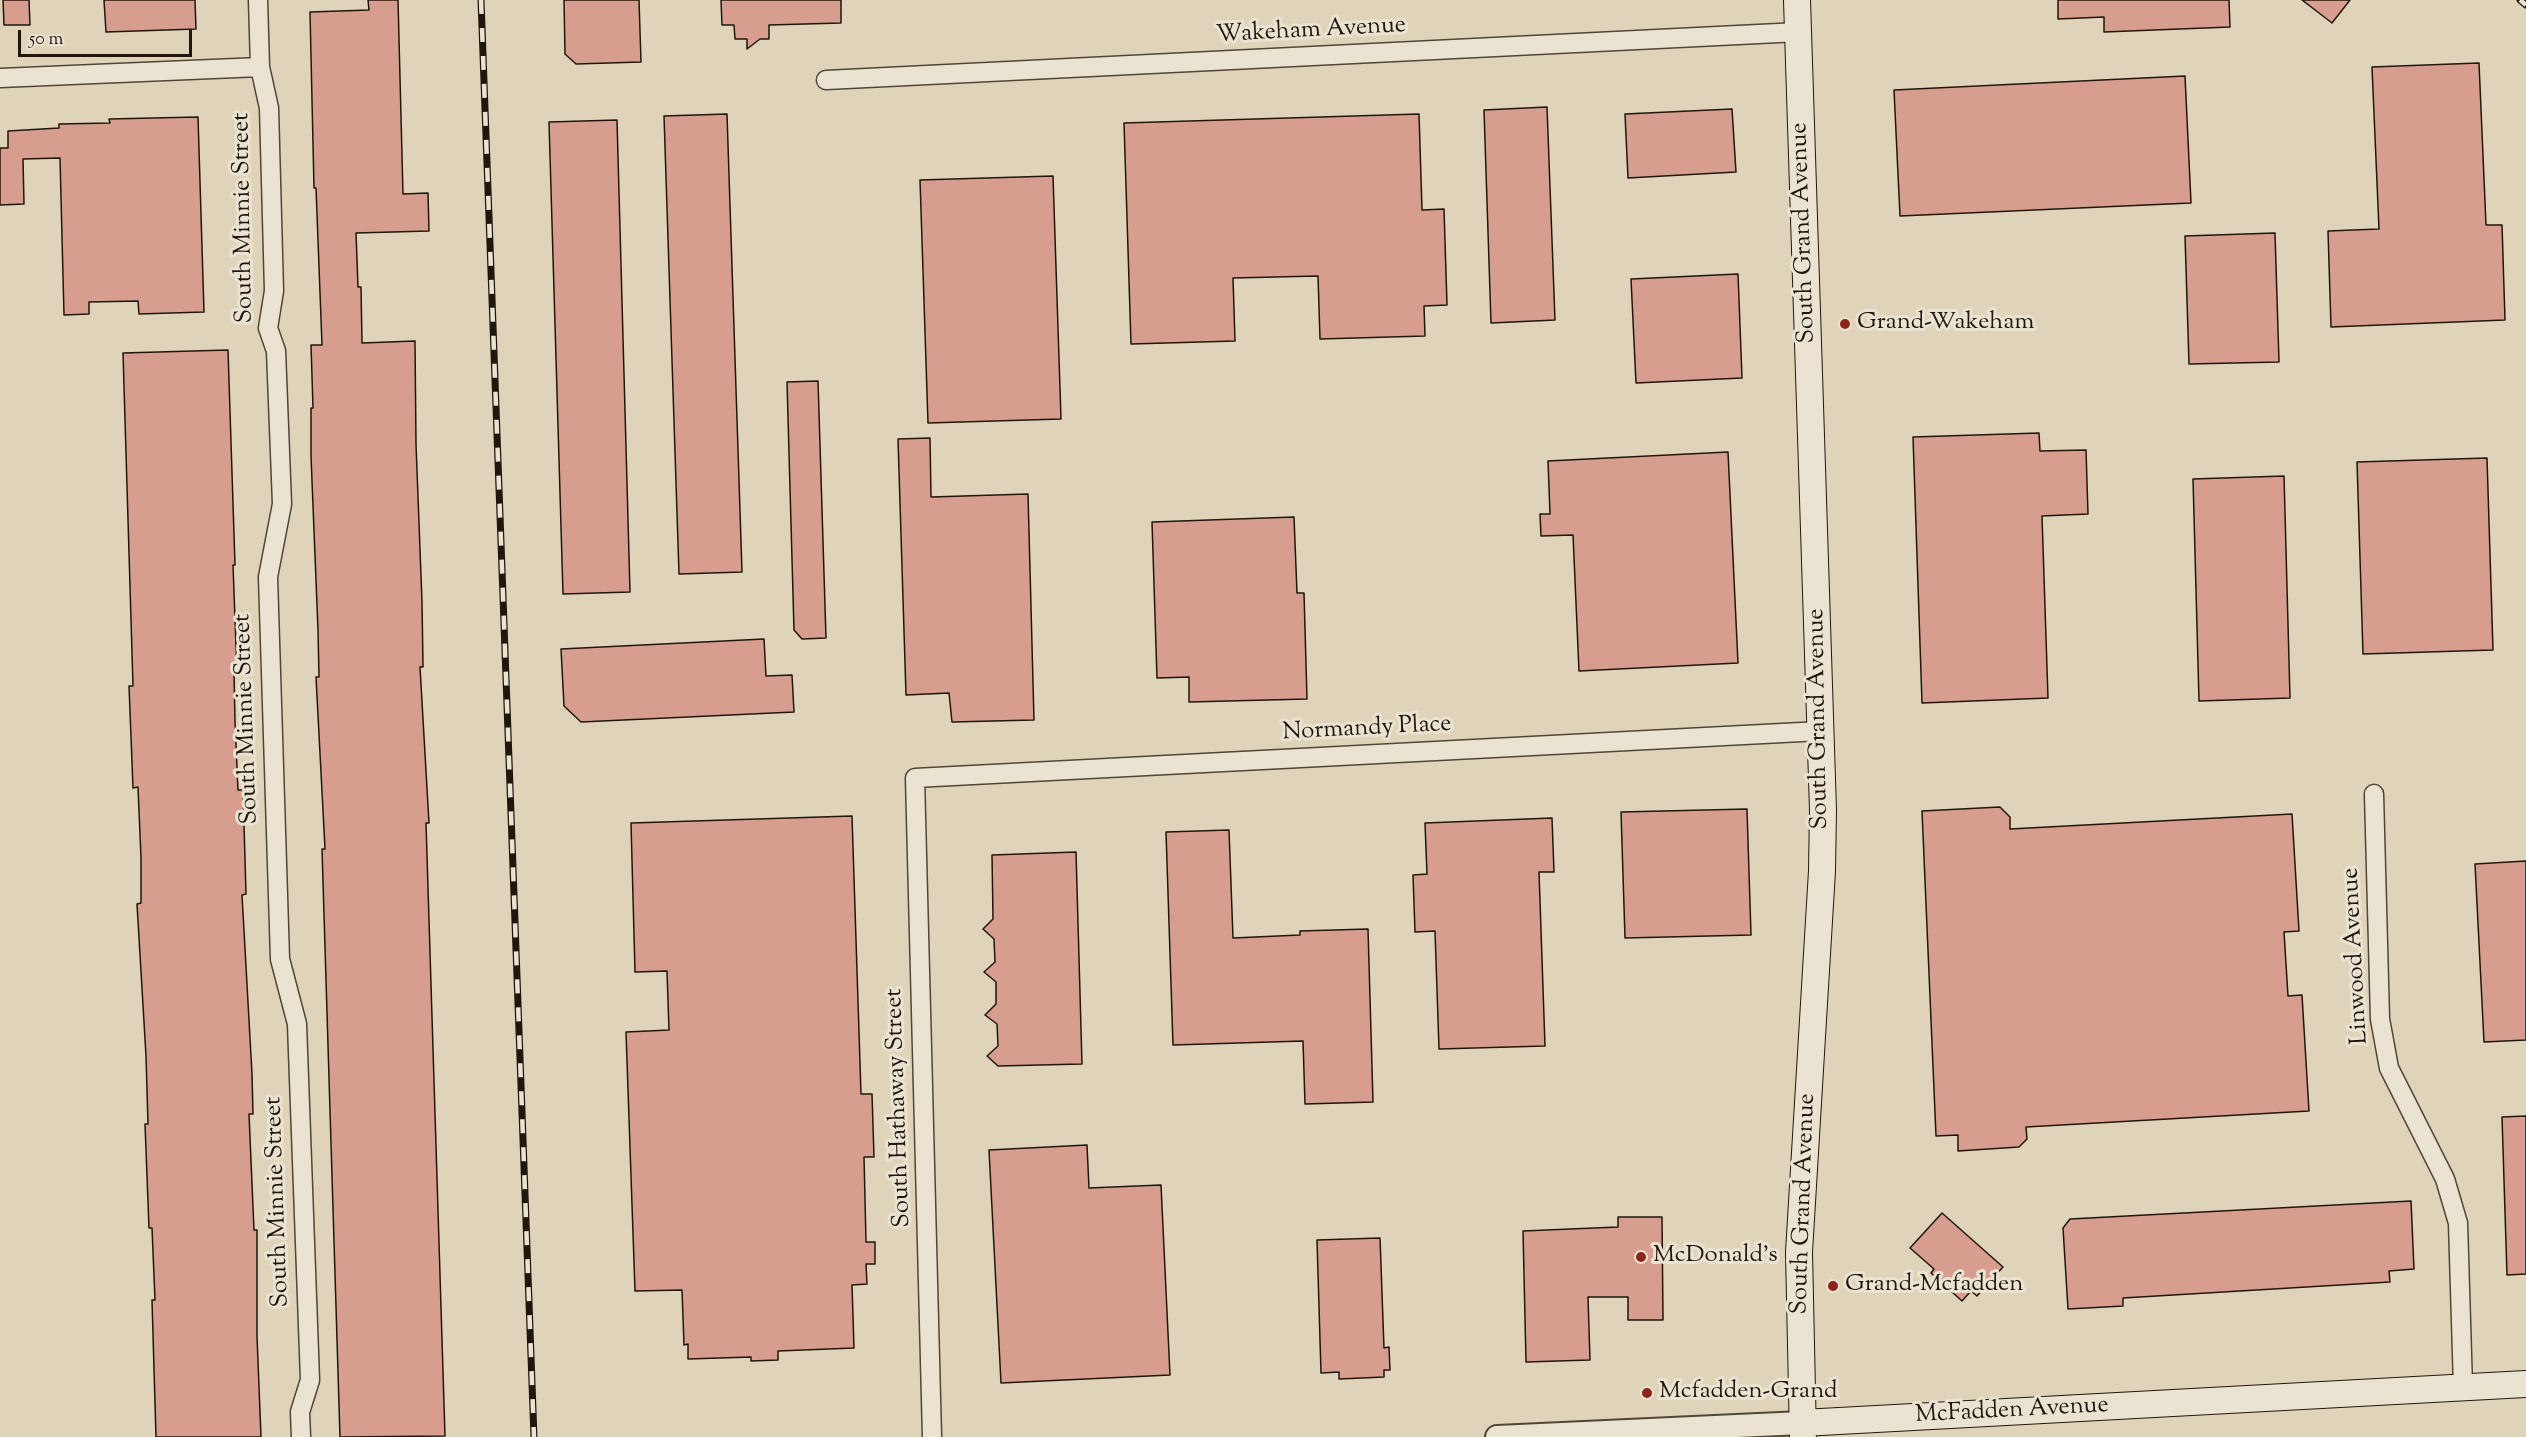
<!DOCTYPE html>
<html>
<head>
<meta charset="utf-8">
<style>
  body { margin:0 }
  #map { position:relative; width:2526px; height:1437px; overflow:hidden; background:#dfd4b9; font-family:"Sorts Mill Goudy",serif }
  canvas { display:block }
  .scale { position:absolute; left:18px; top:30px; width:174px; height:27px; box-sizing:border-box; border:3px solid #21160d; border-top:0; padding-left:8px; font-size:18px; line-height:21px; white-space:nowrap; color:#21160d; -webkit-text-stroke:4px #eae3d2; paint-order:stroke }
</style>
</head>
<body>
<div id="map">
<canvas width="2526" height="1437"></canvas>
<div class="scale">50 m</div>
</div>
<script>
const ctx = document.querySelector('canvas').getContext('2d');
ctx.lineJoin = 'round';
function paint(path, color) {
  ctx.fillStyle = color;
  ctx.fill(path, 'evenodd');
}
function stroke(path, color, width, dash) {
  ctx.strokeStyle = color;
  ctx.lineWidth = width;
  ctx.lineCap = dash ? 'butt' : 'round';
  ctx.setLineDash(dash || []);
  ctx.stroke(path);
}
function write(font, color, halo, rows, align = 'center') {
  ctx.font = font + ' "Sorts Mill Goudy",serif';
  ctx.lineWidth = 6;
  ctx.setLineDash([]);
  ctx.textBaseline = 'middle';
  ctx.strokeStyle = halo;
  ctx.fillStyle = color;
  for (const [text, x, y, turn = 0] of rows) {
    ctx.save();
    ctx.translate(x, y);
    ctx.rotate((+turn || 0) * Math.PI / 180);
    ctx.textAlign = isNaN(turn) ? turn : align;
    if (halo) ctx.strokeText(text, 0, 0);
    ctx.fillText(text, 0, 0);
    ctx.restore();
  }
}
const building = new Path2D(`
  M 3,0 L 29,0 L 30,25 L 4,25 Z
  M 104,0 L 195,0 L 196,29 L 106,32 Z
  M 368,0 L 398,0 L 403,194 L 428,193 L 429,231 L 356,233 L 358,287 L 361,287 L 362,343 L 415,341 L 416,444 L 422,602 L 423,667 L 420,667 L 429,823 L 426,823 L 445,1436 L 340,1437 L 322,849 L 325,849 L 316,677 L 319,677 L 318,630 L 311,456 L 311,408 L 313,408 L 311,345 L 322,345 L 316,188 L 314,188 L 310,12 L 369,10 Z
  M 564,0 L 639,0 L 641,62 L 576,64 L 565,54 Z
  M 721,0 L 841,0 L 841,23 L 769,25 L 769,39 L 760,39 L 747,49 L 747,39 L 735,39 L 734,25 L 722,25 Z
  M 2058,0 L 2229,0 L 2230,27 L 2104,32 L 2104,17 L 2058,19 Z
  M 2302,0 L 2350,0 L 2332,23 Z
  M 2479,63 L 2486,225 L 2502,225 L 2505,320 L 2331,327 L 2328,231 L 2379,229 L 2372,67 Z
  M 2185,76 L 2191,203 L 1900,216 L 1894,90 Z
  M 1547,107 L 1555,320 L 1491,323 L 1484,110 Z
  M 1732,109 L 1736,172 L 1628,178 L 1625,114 Z
  M 727,114 L 742,572 L 679,574 L 664,116 Z
  M 1419,114 L 1422,210 L 1444,209 L 1447,305 L 1424,306 L 1425,336 L 1320,339 L 1318,276 L 1233,278 L 1235,341 L 1131,344 L 1124,123 Z
  M 198,117 L 204,312 L 139,314 L 138,301 L 89,302 L 89,314 L 64,315 L 60,158 L 23,159 L 24,204 L 0,205 L 0,148 L 8,148 L 8,131 L 59,128 L 59,124 L 110,123 L 109,119 Z
  M 617,120 L 630,592 L 563,594 L 549,122 Z
  M 1053,176 L 1061,419 L 928,423 L 920,180 Z
  M 2275,233 L 2279,362 L 2189,364 L 2185,236 Z
  M 1738,274 L 1742,378 L 1636,383 L 1631,279 Z
  M 228,350 L 235,565 L 233,565 L 237,673 L 234,673 L 235,722 L 238,790 L 243,790 L 246,894 L 242,895 L 252,1074 L 253,1114 L 249,1114 L 252,1184 L 254,1230 L 257,1230 L 257,1336 L 261,1437 L 156,1437 L 152,1300 L 155,1300 L 152,1228 L 149,1228 L 145,1124 L 148,1124 L 146,1056 L 137,904 L 141,903 L 141,858 L 138,787 L 133,788 L 129,686 L 133,686 L 123,353 Z
  M 818,381 L 826,638 L 802,639 L 794,630 L 787,382 Z
  M 2039,433 L 2040,451 L 2086,450 L 2088,514 L 2042,516 L 2048,698 L 1922,703 L 1913,437 Z
  M 930,438 L 931,497 L 1028,494 L 1034,720 L 952,722 L 949,693 L 906,695 L 898,439 Z
  M 1728,452 L 1738,663 L 1579,671 L 1573,535 L 1541,536 L 1540,514 L 1550,514 L 1548,461 Z
  M 2487,458 L 2493,650 L 2363,654 L 2357,462 Z
  M 2284,476 L 2290,698 L 2199,701 L 2193,479 Z
  M 1294,517 L 1297,593 L 1304,593 L 1307,699 L 1189,702 L 1189,677 L 1157,678 L 1152,522 Z
  M 764,639 L 766,676 L 792,675 L 794,712 L 581,722 L 564,706 L 561,649 Z
  M 2000,807 L 2010,817 L 2010,829 L 2292,814 L 2299,931 L 2284,932 L 2288,996 L 2302,995 L 2309,1111 L 2026,1127 L 2027,1139 L 2019,1147 L 1958,1151 L 1958,1135 L 1936,1136 L 1922,811 Z
  M 1747,809 L 1751,935 L 1625,938 L 1621,812 Z
  M 852,816 L 861,1094 L 872,1094 L 874,1157 L 864,1157 L 866,1242 L 875,1242 L 875,1264 L 866,1264 L 867,1284 L 852,1285 L 854,1348 L 778,1351 L 778,1360 L 751,1361 L 751,1357 L 688,1359 L 688,1344 L 684,1345 L 682,1290 L 635,1291 L 626,1032 L 669,1030 L 667,971 L 635,972 L 631,823 Z
  M 1552,818 L 1554,872 L 1539,872 L 1545,1046 L 1439,1049 L 1435,931 L 1415,932 L 1413,875 L 1427,874 L 1425,823 Z
  M 1229,830 L 1233,938 L 1300,935 L 1300,931 L 1368,929 L 1373,1102 L 1305,1104 L 1303,1041 L 1173,1045 L 1166,832 Z
  M 1076,852 L 1082,1064 L 998,1066 L 987,1056 L 998,1046 L 997,1024 L 985,1015 L 996,1004 L 996,982 L 984,972 L 995,962 L 994,939 L 983,929 L 993,919 L 992,855 Z
  M 2526,861 L 2526,1040 L 2484,1042 L 2475,864 Z
  M 2526,1116 L 2526,1274 L 2507,1275 L 2502,1117 Z
  M 1087,1145 L 1089,1188 L 1161,1185 L 1170,1375 L 1001,1383 L 989,1150 Z
  M 2411,1201 L 2414,1269 L 2389,1271 L 2390,1282 L 2123,1298 L 2123,1306 L 2068,1309 L 2063,1228 L 2070,1219 Z
  M 1942,1213 L 2003,1267 L 1977,1296 L 1971,1291 L 1962,1301 L 1931,1273 L 1934,1269 L 1910,1248 Z
  M 1618,1217 L 1662,1217 L 1663,1320 L 1628,1320 L 1628,1297 L 1588,1297 L 1590,1360 L 1526,1362 L 1523,1231 L 1618,1227 Z
  M 1380,1238 L 1384,1348 L 1389,1347 L 1390,1370 L 1384,1370 L 1384,1377 L 1339,1379 L 1339,1372 L 1321,1373 L 1317,1240 Z`);
const minor = new Path2D(`
  M 258,0 L 260,67 L 269,108 L 274,291 L 268,328 L 276,351 L 282,504 L 268,577 L 280,959 L 297,1024 L 310,1380 L 300,1412 L 301,1437
  M 0,78 L 260,67
  M 826,80 L 1799,32
  M 2374,794 L 2380,1019 L 2389,1068 L 2445,1179 L 2458,1223 L 2463,1387
  M 932,1437 L 915,778 L 1821,731`);
const tertiary = new Path2D(`
  M 1497,1437 L 1802,1423`);
const secondary = new Path2D(`
  M 1797,0 L 1823,810 L 1822,871 L 1799,1252 L 1803,1437
  M 1802,1423 L 2526,1384`);
const rail = new Path2D(`
  M 481,0 L 534,1437
  M 2520,0 L 2526,5`);
const markers = [
  [1845,324,6,"#8f2418"],
  [1641,1257,6,"#8f2418"],
  [1833,1286,6,"#8f2418"],
  [1647,1393,6,"#8f2418"]
];
const streetNames = [
  ["Wakeham Avenue",1311,32,-3],
  ["South Minnie Street",245,218,-91],
  ["South Grand Avenue",1805,233,-92],
  ["South Minnie Street",248,719,-92],
  ["South Grand Avenue",1820,719,-91],
  ["Normandy Place",1367,730,-3],
  ["Linwood Avenue",2357,956,-93],
  ["South Hathaway Street",900,1108,-92],
  ["South Minnie Street",279,1202,-92],
  ["South Grand Avenue",1805,1204,-88],
  ["McFadden Avenue",2012,1412,-3]
];
const poiNames = [
  ["Grand-Wakeham",1857,324],
  ["McDonald's",1653,1257],
  ["Grand-Mcfadden",1845,1286],
  ["Mcfadden-Grand",1659,1393]
];
paint(building, '#d79d8e');
stroke(building, '#21160d', 1.5);
stroke(minor, '#504638', 21);
stroke(tertiary, '#504638', 26);
stroke(secondary, '#21160d', 28);
stroke(minor, '#eae3d2', 18);
stroke(tertiary, '#eae3d2', 22);
stroke(secondary, '#eae3d2', 26);
stroke(rail, '#21160d', 7);
stroke(rail, '#eae3d2', 4.5, [14]);
for (const [x, y, r, color] of markers) {
  const dot = new Path2D();
  dot.arc(x, y, r, 0, 2 * Math.PI);
  ctx.fillStyle = color;
  ctx.fill(dot);
  stroke(dot, '#eae3d2', 2);
}
write('24px', '#21160d', '#eae3d2', streetNames);
write('24px', '#21160d', '#eae3d2', poiNames, 'left');
</script>
</body>
</html>
